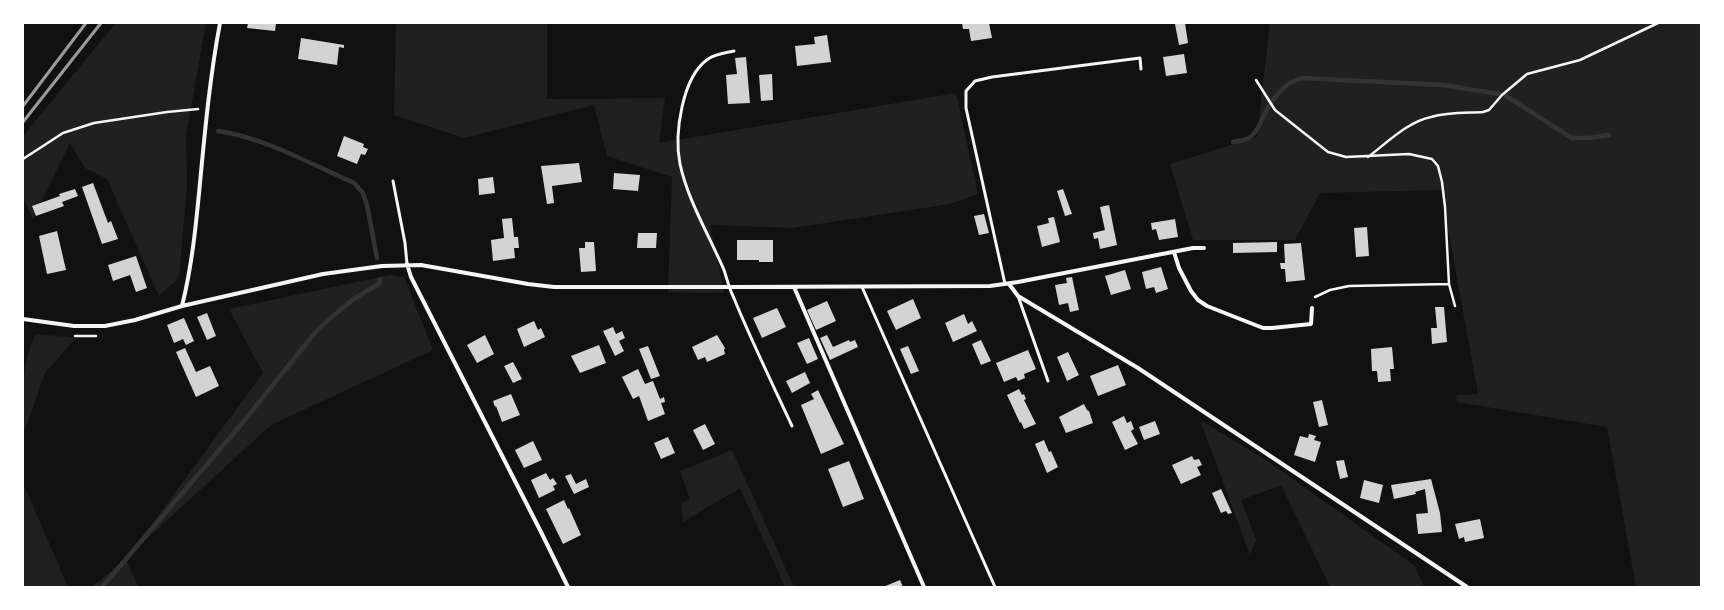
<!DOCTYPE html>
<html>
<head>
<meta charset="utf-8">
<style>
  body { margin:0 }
  #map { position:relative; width:1724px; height:610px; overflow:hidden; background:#111; font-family:Poppins,sans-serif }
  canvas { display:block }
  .frame { position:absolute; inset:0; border:24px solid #fff; pointer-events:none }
</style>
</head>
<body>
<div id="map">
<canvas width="1724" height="610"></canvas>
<div class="frame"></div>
</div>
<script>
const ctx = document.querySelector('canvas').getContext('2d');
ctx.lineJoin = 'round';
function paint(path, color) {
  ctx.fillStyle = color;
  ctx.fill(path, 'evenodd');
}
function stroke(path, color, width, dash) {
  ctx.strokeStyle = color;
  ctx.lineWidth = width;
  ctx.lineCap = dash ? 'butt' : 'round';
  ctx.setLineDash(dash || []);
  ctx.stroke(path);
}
const green = new Path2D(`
  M 116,23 L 206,23 L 186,135 L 187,186 L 179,278 L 159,296 L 107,179 L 85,168 L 70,143 L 33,219 L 23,198 L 23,136 Z
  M 396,23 L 547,23 L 547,99 L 665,98 L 659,143 L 956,93 L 978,194 L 950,204 L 793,228 L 710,225 L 724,293 L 668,292 L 672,177 L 607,156 L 594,105 L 464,138 L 394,115 Z
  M 1270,23 L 1701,23 L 1701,587 L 1636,587 L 1607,427 L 1457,402 L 1456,395 L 1478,394 L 1441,190 L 1320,193 L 1295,240 L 1193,240 L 1170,164 L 1257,137 Z
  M 390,275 L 404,277 L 433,350 L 271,425 L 129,555 L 263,373 L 229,309 Z
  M 36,334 L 76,338 L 45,373 L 23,435 C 23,400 20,365 36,334 Z
  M 1200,420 L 1269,462 L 1415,566 L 1424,587 L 1330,587 L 1281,485 L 1241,500 L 1256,540 L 1250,555 Z
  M 732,450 L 794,587 L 785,587 L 740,488 L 683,522 L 681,504 L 690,499 L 680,471 Z
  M 23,483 L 68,587 L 23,587 Z
  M 126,559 L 138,587 L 92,587 Z`);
const stream = new Path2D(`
  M 1506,96 L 1572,138 L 1588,138 L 1609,135
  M 218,131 C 263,137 313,165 354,183 L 363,193 L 367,205 L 377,258
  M 1233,142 C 1238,141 1245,140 1249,138 C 1256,133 1260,125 1263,117 C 1272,100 1282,83 1302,78 L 1443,85 L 1499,94
  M 102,587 L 244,421 L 319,328 L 352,300 L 380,283 L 380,279`);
const building = new Path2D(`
  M 248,23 L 276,23 L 275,31 L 247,28 Z
  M 962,23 L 989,23 L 992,38 L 971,41 L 969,29 L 963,29 Z
  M 1180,23 L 1185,23 L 1188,43 L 1179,45 L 1175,24 Z
  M 827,35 L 831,62 L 797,66 L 795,46 L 815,44 L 814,37 Z
  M 301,38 L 344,45 L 344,48 L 339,47 L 337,65 L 298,59 Z
  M 1184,54 L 1187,73 L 1166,76 L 1163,57 Z
  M 746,57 L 750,103 L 728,104 L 726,75 L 737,74 L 735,58 Z
  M 772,74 L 773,100 L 761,101 L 759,75 Z
  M 344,136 L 364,144 L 363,147 L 368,149 L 365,155 L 361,154 L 357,164 L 337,156 Z
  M 579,163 L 582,182 L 552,186 L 554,203 L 547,204 L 541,166 Z
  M 614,173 L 640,175 L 638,191 L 613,189 Z
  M 493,177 L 495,193 L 479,195 L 478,179 Z
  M 93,183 L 108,223 L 111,221 L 118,239 L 102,244 L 82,187 Z
  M 75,189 L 78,196 L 62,202 L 64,206 L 36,216 L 32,206 L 60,196 L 59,194 Z
  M 1063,189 L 1072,214 L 1065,216 L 1057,191 Z
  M 1109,205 L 1117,245 L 1100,249 L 1098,238 L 1094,239 L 1093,233 L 1105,230 L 1100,207 Z
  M 984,214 L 989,233 L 979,235 L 974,216 Z
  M 1054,217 L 1060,242 L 1042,247 L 1037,226 L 1049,223 L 1048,218 Z
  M 512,218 L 514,237 L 518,237 L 519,248 L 514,248 L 515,258 L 493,261 L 491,240 L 504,238 L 502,219 Z
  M 1175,219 L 1178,237 L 1159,240 L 1156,229 L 1152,230 L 1151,223 Z
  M 1367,227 L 1369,256 L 1356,257 L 1354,228 Z
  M 57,231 L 66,270 L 47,274 L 39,236 Z
  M 638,233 L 657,233 L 656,248 L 637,248 Z
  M 737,240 L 773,240 L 773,262 L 759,262 L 759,260 L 737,260 Z
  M 585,242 L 594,242 L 596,271 L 581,272 L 579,248 L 585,248 Z
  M 1277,242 L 1277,252 L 1233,253 L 1233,243 Z
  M 1301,243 L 1305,280 L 1286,282 L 1285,269 L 1281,269 L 1280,263 L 1285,263 L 1284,244 Z
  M 136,256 L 147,288 L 136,292 L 130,275 L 113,281 L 108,265 Z
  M 1161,267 L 1168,289 L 1156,293 L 1154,287 L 1146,289 L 1142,272 Z
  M 1125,270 L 1131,289 L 1111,295 L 1105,276 Z
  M 1072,277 L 1079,310 L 1070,312 L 1068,303 L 1059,305 L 1055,285 L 1067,283 L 1066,278 Z
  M 913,299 L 921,318 L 896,330 L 887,311 Z
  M 827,301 L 836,321 L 816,330 L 807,310 Z
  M 1435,307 L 1444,307 L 1447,342 L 1432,344 L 1431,328 L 1437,328 Z
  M 777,308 L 786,327 L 762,338 L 753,318 Z
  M 207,313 L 216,336 L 207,340 L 197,317 Z
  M 964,314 L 968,324 L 972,321 L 977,331 L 953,342 L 945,323 Z
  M 184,318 L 194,341 L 186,345 L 183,339 L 174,343 L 167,325 Z
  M 534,321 L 538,330 L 541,328 L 545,337 L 524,347 L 517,329 Z
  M 613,327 L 616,334 L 622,331 L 625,338 L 619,341 L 624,351 L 615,356 L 603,331 Z
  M 485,335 L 494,354 L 477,363 L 467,345 Z
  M 717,335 L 725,348 L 724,350 L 725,354 L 707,362 L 705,357 L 698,360 L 692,347 Z
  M 827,335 L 833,347 L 849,340 L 850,342 L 855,340 L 858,347 L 830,360 L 820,338 Z
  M 809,338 L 818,359 L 807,364 L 797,343 Z
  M 981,340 L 991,361 L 981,365 L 972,344 Z
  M 599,345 L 606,363 L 580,373 L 571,356 Z
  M 648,346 L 660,376 L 651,379 L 639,349 Z
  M 908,346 L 919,371 L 911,374 L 900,349 Z
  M 1392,347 L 1394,369 L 1390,369 L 1391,381 L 1378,382 L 1377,371 L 1372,371 L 1371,349 Z
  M 185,348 L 196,372 L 210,366 L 219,386 L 196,397 L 176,352 Z
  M 1028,350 L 1036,369 L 1024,374 L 1025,378 L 1018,381 L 1016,377 L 1004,382 L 996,363 Z
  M 1068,352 L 1079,375 L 1067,381 L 1057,357 Z
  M 513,362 L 522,379 L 513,383 L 504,366 Z
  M 1118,365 L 1126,385 L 1098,396 L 1090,376 Z
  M 638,369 L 645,384 L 653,381 L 660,399 L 664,397 L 665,402 L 661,403 L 665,414 L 648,421 L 639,396 L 633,399 L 622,377 Z
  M 805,372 L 810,383 L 792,393 L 786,381 Z
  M 1019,389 L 1022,395 L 1024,394 L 1026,399 L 1024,400 L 1036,424 L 1024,429 L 1021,422 L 1020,423 L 1007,395 Z
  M 818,390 L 844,444 L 821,454 L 801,405 L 814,399 L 811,394 Z
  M 511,394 L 520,415 L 502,422 L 496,406 L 495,407 L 493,401 Z
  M 1322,400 L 1328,425 L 1319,427 L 1313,402 Z
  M 1084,404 L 1087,410 L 1089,411 L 1093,423 L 1066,433 L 1059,417 Z
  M 1124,416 L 1127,423 L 1131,421 L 1134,429 L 1131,431 L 1138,444 L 1125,450 L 1112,422 Z
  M 1155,421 L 1160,434 L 1144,440 L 1139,427 Z
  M 705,424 L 715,444 L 703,450 L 693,430 Z
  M 1309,434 L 1316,436 L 1314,440 L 1321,442 L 1315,462 L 1294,455 L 1300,436 L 1308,438 Z
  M 668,437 L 675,453 L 661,459 L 654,443 Z
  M 1044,440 L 1049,452 L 1051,451 L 1058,467 L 1047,473 L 1035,444 Z
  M 533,441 L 542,460 L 524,468 L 515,450 Z
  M 1192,456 L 1194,460 L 1199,459 L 1202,465 L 1197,467 L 1201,475 L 1181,484 L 1172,465 Z
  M 1344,460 L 1348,477 L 1340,479 L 1336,461 Z
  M 849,461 L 864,499 L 843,507 L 828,469 Z
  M 546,473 L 550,480 L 553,478 L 557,484 L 553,486 L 555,490 L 539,498 L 531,480 Z
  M 571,474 L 576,484 L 586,479 L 589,487 L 574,494 L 565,476 Z
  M 1431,479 L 1440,513 L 1442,532 L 1418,534 L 1416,514 L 1428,513 L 1425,489 L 1415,492 L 1416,494 L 1394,499 L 1391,485 Z
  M 1364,480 L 1383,485 L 1379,503 L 1360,498 Z
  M 1221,489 L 1232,513 L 1228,514 L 1226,511 L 1221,513 L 1212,493 Z
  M 564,500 L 568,509 L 569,508 L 581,535 L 563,544 L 546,509 Z
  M 1480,519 L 1484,538 L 1465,542 L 1464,537 L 1459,539 L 1455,524 Z
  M 900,580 L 903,587 L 883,587 Z`);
const path = new Path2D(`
  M 1256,80 L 1275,110 L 1328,152 L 1346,157 L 1409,154 L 1432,159 L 1438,166 L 1442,182 L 1445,207 L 1449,284 L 1455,306
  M 1368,157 C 1387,143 1407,122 1431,117 C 1448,112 1466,113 1483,112 L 1489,110 L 1502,95 L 1527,74 L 1580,60 L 1658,23
  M 23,159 L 63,133 L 94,123 L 167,112 L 198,109
  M 1315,297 L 1330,290 L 1349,286 L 1449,284
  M 75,336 L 96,336`);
const service = new Path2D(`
  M 734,51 C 725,53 716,54 708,59 C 682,77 674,134 680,164 C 688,201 709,235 724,270 C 727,279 729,288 733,296 C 751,340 772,383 792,426
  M 393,181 L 405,243 L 407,264
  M 1005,284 L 966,108 L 966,91 L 975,81 L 992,77 L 1140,58 L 1141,69
  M 862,287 L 995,587
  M 1018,296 L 1048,381`);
const minor = new Path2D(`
  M 1174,252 L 1179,268 L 1191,291 L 1198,300 L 1207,306 L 1263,328 L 1272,328 L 1311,324 L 1312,308
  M 407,264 L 411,277 L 542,534 L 568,587
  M 1009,284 L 1018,296 L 1138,368 L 1467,587
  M 794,287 L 924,587
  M 182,306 C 192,266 196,225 200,183 C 205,130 210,76 220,23
  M 23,319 L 74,326 L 105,326 L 135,320 L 182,306 L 323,274 L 382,266 L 421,265 L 528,284 L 554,287 L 729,287 L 990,286 L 1018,282 L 1193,248 L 1204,248`);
const rail = new Path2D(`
  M 23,106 L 86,23
  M 23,122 L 101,23`);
paint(green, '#202020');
stroke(stream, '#333', 4.5);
paint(building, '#d3d3d3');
stroke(path, '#f5f5f5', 2.5);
stroke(service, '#f5f5f5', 3);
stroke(minor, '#f5f5f5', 4);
stroke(rail, '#9a9a9a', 3);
</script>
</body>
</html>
